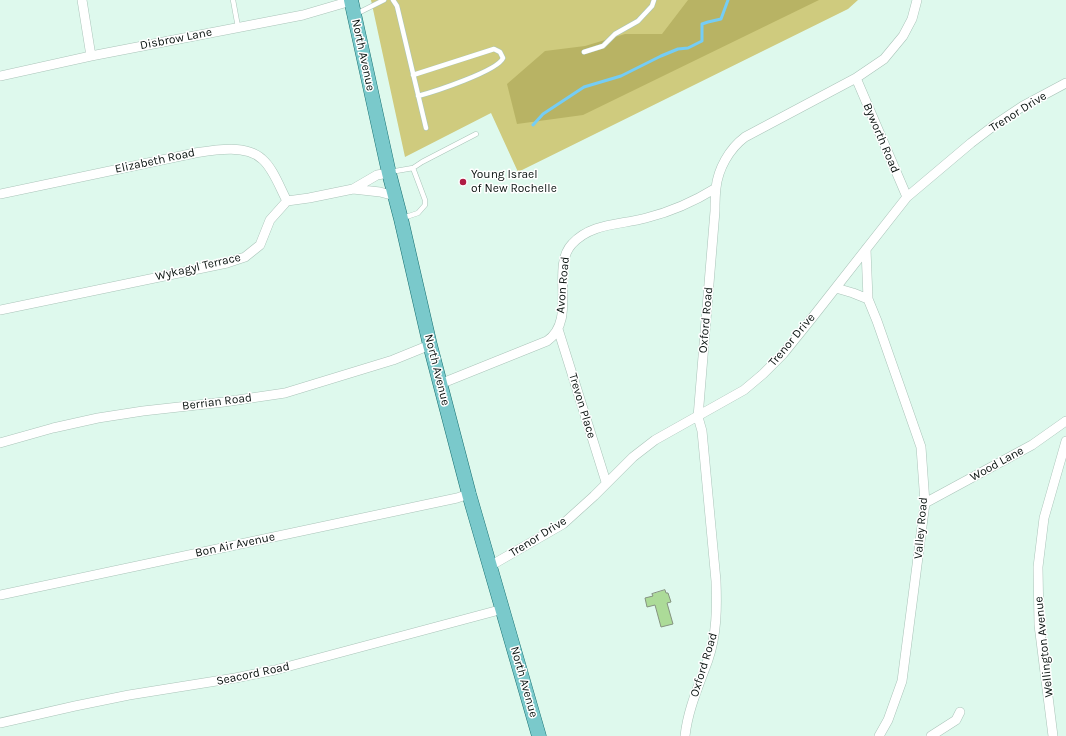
<!DOCTYPE html>
<html>
<head>
<meta charset="utf-8">
<style>
  body { margin:0 }
  canvas { display:block; background:#def9ed }
</style>
</head>
<body>
<canvas width="1066" height="736"></canvas>
<script>
const ctx = document.querySelector('canvas').getContext('2d');
ctx.lineJoin = 'round';
function paint(path, color) {
  ctx.fillStyle = color;
  ctx.fill(path, 'evenodd');
}
function stroke(path, color, width, dash) {
  ctx.strokeStyle = color;
  ctx.lineWidth = width;
  ctx.lineCap = dash ? 'butt' : 'round';
  ctx.setLineDash(dash || []);
  ctx.stroke(path);
}
function write(font, color, halo, rows, align = 'center') {
  ctx.font = font + ' Karla,sans-serif';
  ctx.lineWidth = 3;
  ctx.setLineDash([]);
  ctx.textBaseline = 'middle';
  ctx.strokeStyle = halo;
  ctx.fillStyle = color;
  for (const [text, x, y, turn = 0] of rows) {
    ctx.save();
    ctx.translate(x, y);
    ctx.rotate((+turn || 0) * Math.PI / 180);
    ctx.textAlign = isNaN(turn) ? turn : align;
    if (halo) ctx.strokeText(text, 0, 0);
    ctx.fillText(text, 0, 0);
    ctx.restore();
  }
}
const green = new Path2D(`
  M 371,0 L 858,0 L 848,9 L 518,172 L 491,113 L 405,157 Z`);
const forest = new Path2D(`
  M 688,0 L 819,0 L 583,115 L 517,124 L 507,84 L 545,51 L 585,46 L 625,34 L 662,34 Z`);
const stream = new Path2D(`
  M 533,125 L 543,114 L 584,87 L 621,76 L 661,56 L 678,49 L 688,48 L 702,41 L 702,24 L 708,22 L 721,19 L 728,0`);
const building = new Path2D(`
  M 665,590 L 666,593 L 668,593 L 671,602 L 667,603 L 673,624 L 661,627 L 655,605 L 647,607 L 645,598 L 653,596 L 652,594 Z`);
const lane = new Path2D(`
  M 233,0 L 238,27
  M 393,0 L 397,6 L 426,128
  M 356,14 L 384,0
  M 584,52 L 603,46 L 615,34 L 638,21 L 652,6 L 654,0
  M 413,75 L 494,49 L 500,52 L 503,58 C 498,71 433,92 418,96
  M 390,172 L 413,168 L 422,162 L 476,134
  M 403,218 L 418,213 L 425,205 L 425,200 L 413,168`);
const street = new Path2D(`
  M 82,0 L 91,56
  M 0,76 L 91,56 L 303,15 L 351,1
  M 856,78 L 907,197
  M 353,189 L 380,192 L 395,196
  M 0,194 L 195,153 C 214,150 246,144 262,159 C 273,168 280,188 287,201
  M 866,249 L 868,299 L 877,321 L 921,447 L 925,503 L 902,681 L 888,720 L 879,736
  M 836,288 L 853,293 L 868,299
  M 0,310 L 227,263 L 245,257 L 260,245 L 270,220 L 287,201 L 309,198 L 353,189 L 377,175 L 389,173
  M 558,329 L 606,482
  M 440,384 L 547,341 C 578,320 550,267 572,244 C 591,223 620,225 646,218 C 670,212 695,201 716,188
  M 0,443 L 53,428 L 98,418 L 143,411 L 224,402 L 285,393 L 393,360 L 430,345
  M 925,503 L 1032,445 L 1066,421
  M 490,566 L 563,524 L 594,496 L 633,457 L 655,440 L 744,390 L 763,374 L 783,354 L 812,318 L 907,197 L 971,143 L 996,124 L 1023,106 L 1066,83
  M 0,595 L 457,498 L 469,494
  M 0,723 L 75,706 L 129,695 L 235,678 L 275,670 L 503,609
  M 685,736 C 688,709 699,685 708,660 C 717,634 717,607 716,581 L 702,431 L 698,417 L 715,211 C 715,203 715,196 716,188 C 718,169 729,149 745,137 L 856,78 L 884,59 L 903,36 L 912,19 L 917,0
  M 931,736 L 956,720 L 960,712
  M 1053,736 L 1039,625 L 1038,567 L 1044,518 L 1066,441`);
const primary = new Path2D(`
  M 351,0 L 389,173 L 401,219 L 430,345 L 469,494 L 539,736`);
const markers = [
  [463,182,4,"#af1c44"]
];
const streetNames = [
  ["Disbrow Lane",176,39,-11],
  ["North Avenue",363,55,78],
  ["Trenor Drive",1018,112,-32],
  ["Byworth Road",881,138,67],
  ["Elizabeth Road",155,161,-12],
  ["Wykagyl Terrace",198,267,-13],
  ["Avon Road",563,285,-85],
  ["Oxford Road",706,320,-85],
  ["Trenor Drive",792,340,-50],
  ["North Avenue",437,370,76],
  ["Berrian Road",217,402,-7],
  ["Trevon Place",582,406,73],
  ["Wood Lane",997,464,-29],
  ["Valley Road",921,528,-85],
  ["Trenor Drive",538,537,-32],
  ["Bon Air Avenue",235,545,-12],
  ["Wellington Avenue",1044,647,-96],
  ["Oxford Road",704,665,-73],
  ["Seacord Road",253,674,-12],
  ["North Avenue",524,682,74]
];
const poiNames = [
  ["Young Israel",471,175],
  ["of New Rochelle",471,189]
];
paint(green, '#cfcb7e');
paint(forest, '#b8b364');
stroke(stream, '#75cdf5', 3);
paint(building, '#acdb98');
stroke(building, '#859380', 1);
stroke(lane, '#aac4b9', 5.5);
stroke(street, '#aac4b9', 10);
stroke(primary, '#197273', 15);
stroke(lane, '#fff', 4.5);
stroke(street, '#fff', 9);
stroke(primary, '#7ac9cb', 14);
for (const [x, y, r, color] of markers) {
  const dot = new Path2D();
  dot.arc(x, y, r, 0, 2 * Math.PI);
  ctx.fillStyle = color;
  ctx.fill(dot);
  stroke(dot, '#fff', 1.5);
}
write('12px', '#0a1310', '#fff', streetNames);
write('12px', '#0a1310', '#fff', poiNames, 'left');
</script>
</body>
</html>
